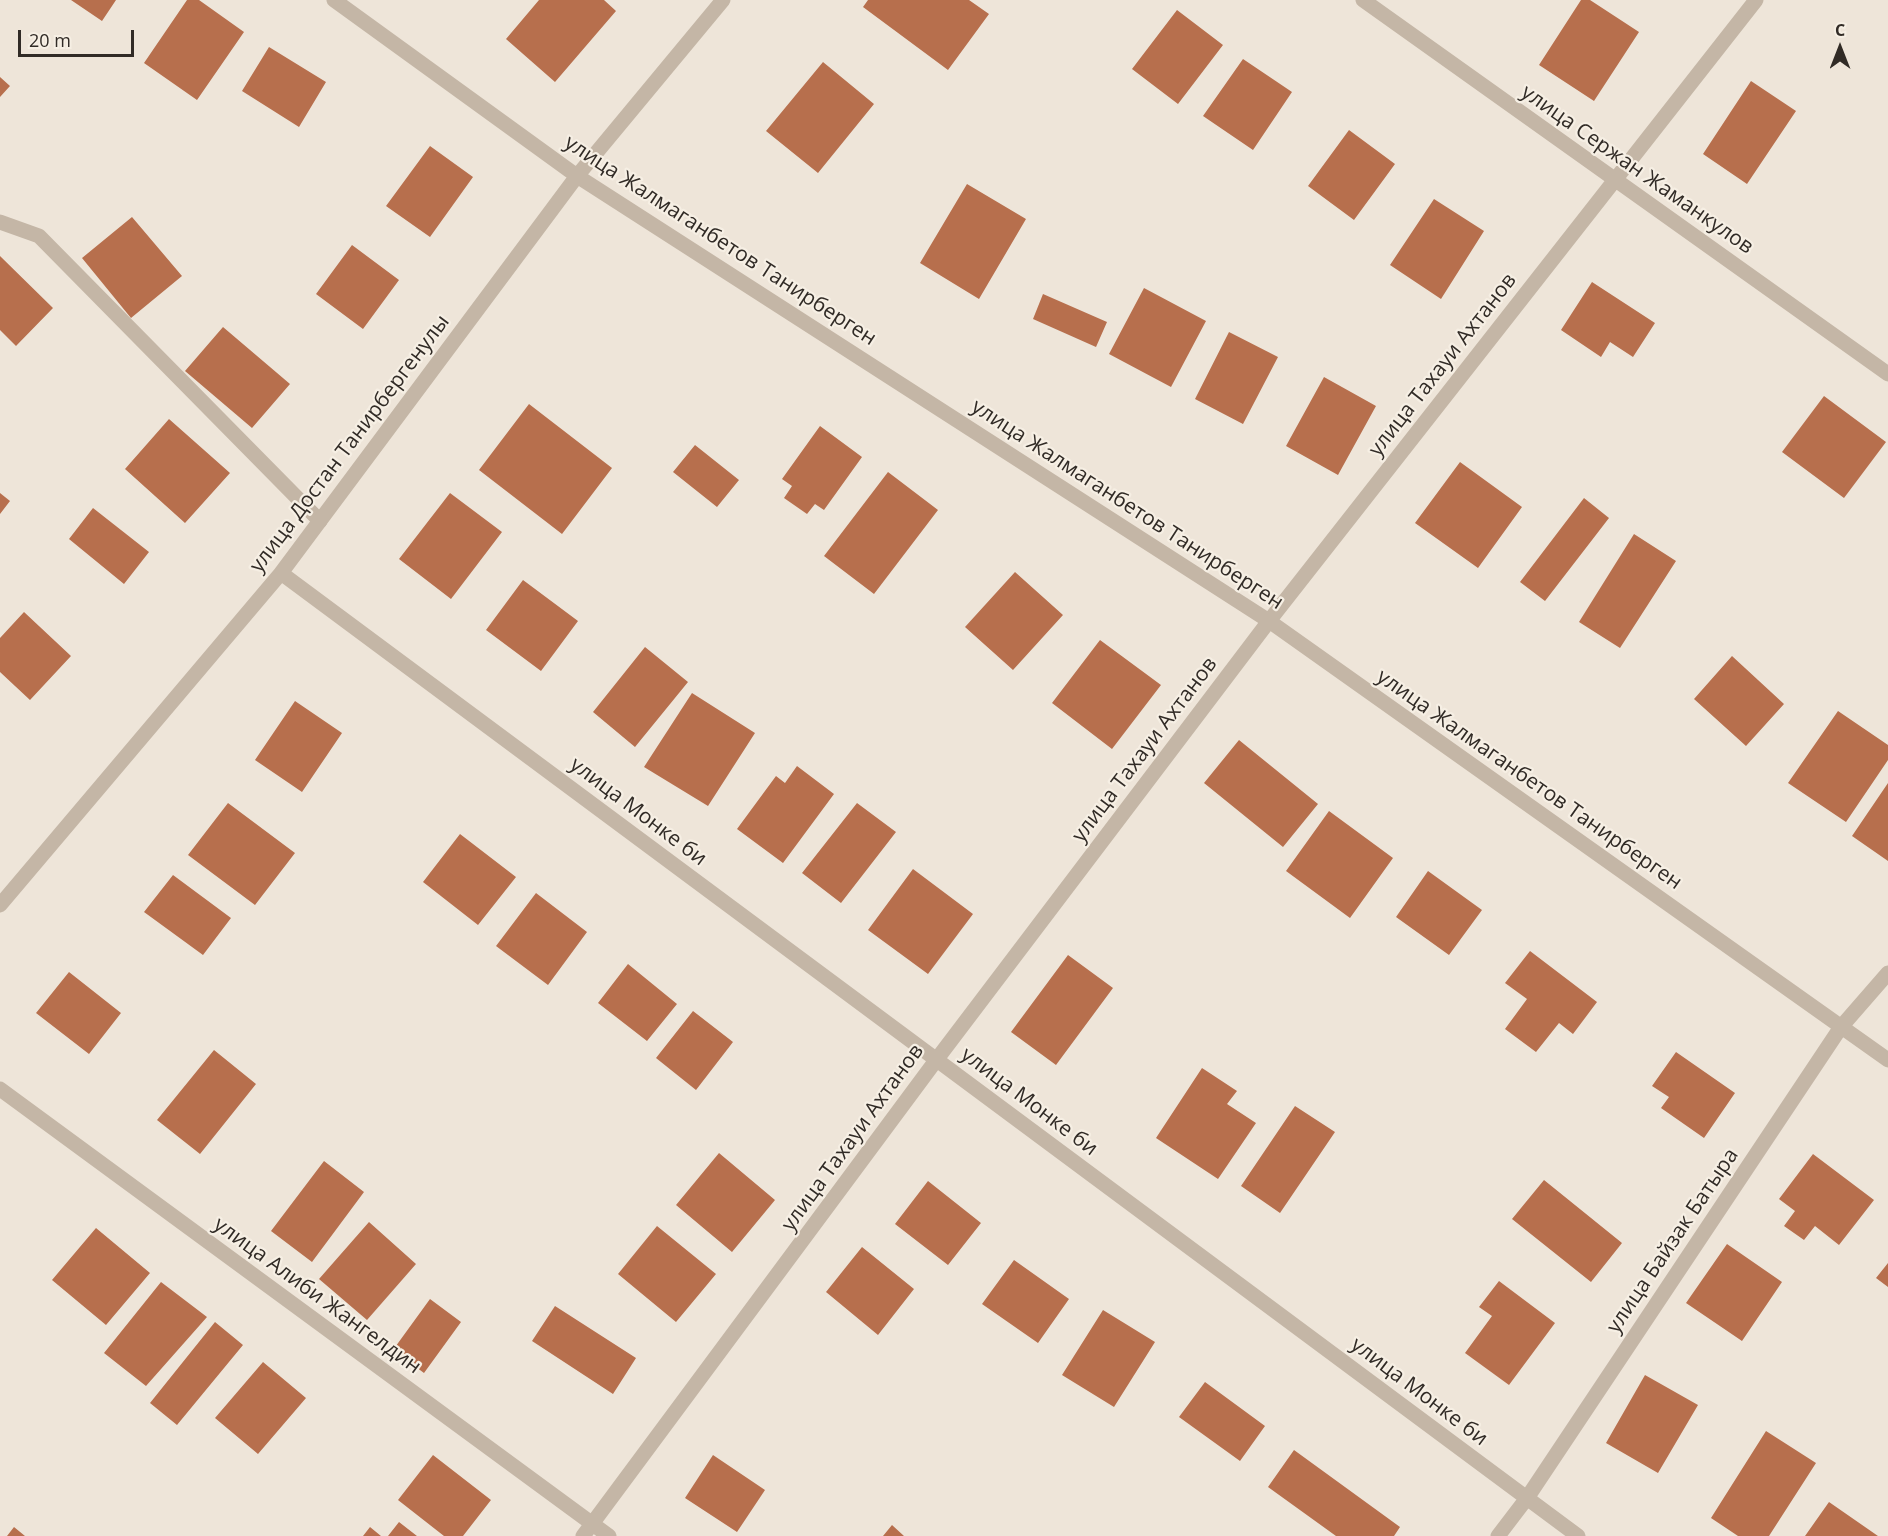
<!DOCTYPE html>
<html>
<head>
<meta charset="utf-8">
<style>
  body { margin:0 }
  #map { position:relative; width:1888px; height:1536px; overflow:hidden; background:#eee5d9; font-family:"Open Sans",sans-serif }
  canvas { display:block }
  .north { position:absolute; left:1810px; top:18px; width:60px; height:60px; -webkit-text-stroke:4px #f6efe4; paint-order:stroke; rotate:0deg; font-size:16px; font-weight:700; line-height:24px; text-align:center; color:#312b26 }
  .north::after { content:''; display:block; margin:auto; width:21px; height:27px; background:#312b26; clip-path:polygon(50% 0,100% 100%,50% 72%,0 100%) }
  .scale { position:absolute; left:18px; top:30px; width:116px; height:27px; box-sizing:border-box; border:3px solid #312b26; border-top:0; padding-left:8px; font-size:18px; line-height:21px; white-space:nowrap; color:#312b26; -webkit-text-stroke:4px #f6efe4; paint-order:stroke }
</style>
</head>
<body>
<div id="map">
<canvas width="1888" height="1536"></canvas>
<div class="north">С</div>
<div class="scale">20 m</div>
</div>
<script>
const ctx = document.querySelector('canvas').getContext('2d');
ctx.lineJoin = 'round';
function paint(path, color) {
  ctx.fillStyle = color;
  ctx.fill(path, 'evenodd');
}
function stroke(path, color, width, dash) {
  ctx.strokeStyle = color;
  ctx.lineWidth = width;
  ctx.lineCap = dash ? 'butt' : 'round';
  ctx.setLineDash(dash || []);
  ctx.stroke(path);
}
function write(font, color, halo, rows, align = 'center') {
  ctx.font = font + ' "Open Sans",sans-serif';
  ctx.lineWidth = 4.5;
  ctx.setLineDash([]);
  ctx.textBaseline = 'middle';
  ctx.strokeStyle = halo;
  ctx.fillStyle = color;
  for (const [text, x, y, turn = 0] of rows) {
    ctx.save();
    ctx.translate(x, y);
    ctx.rotate((+turn || 0) * Math.PI / 180);
    ctx.textAlign = isNaN(turn) ? turn : align;
    if (halo) ctx.strokeText(text, 0, 0);
    ctx.fillText(text, 0, 0);
    ctx.restore();
  }
}
const building = new Path2D(`
  M 71,0 L 116,0 L 102,21 Z
  M 187,0 L 199,0 L 244,32 L 197,100 L 144,63 Z
  M 539,0 L 604,0 L 616,11 L 555,82 L 506,39 Z
  M 868,0 L 969,0 L 989,14 L 948,70 L 863,7 Z
  M 1581,0 L 1590,0 L 1639,32 L 1594,101 L 1539,65 Z
  M 1177,10 L 1223,45 L 1178,104 L 1132,69 Z
  M 269,47 L 326,82 L 299,127 L 242,91 Z
  M 1243,59 L 1292,92 L 1253,150 L 1203,116 Z
  M 823,62 L 874,104 L 818,173 L 766,131 Z
  M 0,77 L 10,86 L 0,97 Z
  M 1751,81 L 1796,111 L 1747,184 L 1703,154 Z
  M 1349,130 L 1395,164 L 1354,220 L 1308,186 Z
  M 430,146 L 473,177 L 430,237 L 386,206 Z
  M 967,184 L 1026,219 L 979,299 L 920,263 Z
  M 1434,199 L 1484,231 L 1441,299 L 1390,265 Z
  M 132,217 L 182,276 L 131,318 L 82,258 Z
  M 352,245 L 399,280 L 363,329 L 316,294 Z
  M 0,256 L 53,308 L 16,346 L 0,330 Z
  M 1592,282 L 1655,323 L 1633,357 L 1610,342 L 1601,357 L 1561,330 Z
  M 1144,288 L 1206,321 L 1171,387 L 1109,354 Z
  M 1043,294 L 1107,322 L 1096,347 L 1033,319 Z
  M 223,327 L 290,384 L 252,428 L 185,371 Z
  M 1229,332 L 1278,357 L 1243,424 L 1195,399 Z
  M 1324,377 L 1376,406 L 1338,475 L 1286,446 Z
  M 1824,396 L 1886,442 L 1844,498 L 1782,452 Z
  M 529,404 L 612,468 L 562,534 L 479,470 Z
  M 169,419 L 230,473 L 185,523 L 125,469 Z
  M 820,426 L 862,457 L 824,510 L 815,504 L 807,514 L 784,498 L 792,486 L 782,479 Z
  M 695,445 L 739,480 L 717,507 L 673,472 Z
  M 1460,462 L 1522,507 L 1478,568 L 1415,523 Z
  M 888,472 L 938,510 L 874,594 L 824,556 Z
  M 0,493 L 10,501 L 0,514 Z
  M 450,493 L 502,532 L 451,599 L 399,559 Z
  M 1584,498 L 1609,518 L 1545,601 L 1520,582 Z
  M 93,508 L 149,552 L 124,584 L 69,539 Z
  M 1634,534 L 1676,561 L 1620,648 L 1579,622 Z
  M 1015,572 L 1063,615 L 1013,670 L 965,627 Z
  M 523,580 L 578,621 L 541,671 L 486,630 Z
  M 24,612 L 71,656 L 30,700 L 0,672 L 0,638 Z
  M 1100,640 L 1161,685 L 1112,749 L 1052,703 Z
  M 645,647 L 688,682 L 635,747 L 593,712 Z
  M 1732,656 L 1784,704 L 1746,746 L 1694,699 Z
  M 692,693 L 755,733 L 708,806 L 644,767 Z
  M 295,701 L 342,733 L 302,792 L 255,760 Z
  M 1838,711 L 1888,745 L 1888,760 L 1846,822 L 1788,783 Z
  M 1239,740 L 1318,804 L 1283,847 L 1204,783 Z
  M 797,766 L 834,794 L 783,863 L 737,829 L 776,776 L 785,783 Z
  M 1888,783 L 1888,861 L 1852,836 Z
  M 228,803 L 295,853 L 255,905 L 188,855 Z
  M 857,803 L 896,832 L 841,903 L 802,873 Z
  M 1329,811 L 1393,858 L 1350,918 L 1286,871 Z
  M 460,834 L 516,877 L 478,925 L 423,882 Z
  M 913,869 L 973,914 L 928,974 L 868,930 Z
  M 1428,871 L 1482,910 L 1449,955 L 1396,917 Z
  M 173,875 L 231,918 L 203,955 L 144,912 Z
  M 536,893 L 587,932 L 548,985 L 496,946 Z
  M 1530,951 L 1597,1002 L 1573,1034 L 1559,1023 L 1536,1052 L 1505,1029 L 1527,999 L 1505,983 Z
  M 1068,955 L 1113,988 L 1056,1065 L 1011,1032 Z
  M 628,964 L 677,1004 L 647,1041 L 598,1003 Z
  M 69,972 L 121,1013 L 89,1054 L 36,1013 Z
  M 693,1011 L 733,1042 L 696,1090 L 656,1058 Z
  M 214,1050 L 256,1084 L 200,1154 L 157,1120 Z
  M 1676,1052 L 1735,1093 L 1704,1138 L 1661,1108 L 1669,1097 L 1652,1086 Z
  M 1202,1068 L 1237,1091 L 1227,1104 L 1256,1123 L 1218,1179 L 1156,1138 Z
  M 1295,1106 L 1335,1132 L 1280,1213 L 1241,1186 Z
  M 719,1153 L 775,1200 L 732,1252 L 676,1205 Z
  M 1813,1154 L 1874,1200 L 1839,1245 L 1815,1226 L 1804,1240 L 1784,1226 L 1795,1211 L 1779,1199 Z
  M 324,1161 L 364,1192 L 312,1262 L 271,1231 Z
  M 1544,1180 L 1622,1243 L 1591,1282 L 1512,1219 Z
  M 928,1181 L 981,1223 L 948,1265 L 895,1224 Z
  M 369,1222 L 416,1264 L 367,1320 L 319,1279 Z
  M 657,1226 L 716,1274 L 676,1322 L 618,1274 Z
  M 96,1228 L 150,1273 L 106,1325 L 52,1280 Z
  M 1727,1244 L 1782,1282 L 1742,1341 L 1686,1303 Z
  M 862,1247 L 914,1289 L 878,1335 L 826,1292 Z
  M 1014,1260 L 1069,1299 L 1038,1343 L 982,1304 Z
  M 1888,1263 L 1888,1287 L 1876,1278 Z
  M 1499,1281 L 1555,1323 L 1509,1385 L 1465,1353 L 1492,1316 L 1479,1307 Z
  M 161,1282 L 207,1317 L 146,1386 L 104,1353 Z
  M 430,1299 L 461,1322 L 424,1373 L 393,1350 Z
  M 555,1306 L 636,1358 L 613,1394 L 532,1341 Z
  M 1103,1310 L 1155,1342 L 1114,1407 L 1062,1375 Z
  M 215,1322 L 243,1345 L 177,1425 L 150,1403 Z
  M 263,1362 L 306,1398 L 258,1454 L 215,1418 Z
  M 1645,1375 L 1698,1405 L 1658,1473 L 1606,1443 Z
  M 1205,1382 L 1265,1426 L 1240,1461 L 1179,1417 Z
  M 1766,1431 L 1816,1463 L 1769,1536 L 1738,1536 L 1711,1518 Z
  M 1294,1450 L 1400,1527 L 1394,1536 L 1336,1536 L 1268,1487 Z
  M 433,1455 L 491,1500 L 463,1536 L 444,1536 L 398,1500 Z
  M 713,1455 L 765,1490 L 737,1532 L 685,1498 Z
  M 1829,1502 L 1878,1536 L 1805,1536 Z
  M 399,1522 L 417,1536 L 388,1536 Z
  M 892,1525 L 904,1536 L 883,1536 Z
  M 14,1527 L 25,1536 L 7,1536 Z
  M 370,1527 L 381,1536 L 363,1536 Z`);
const lane = new Path2D(`
  M 0,222 L 39,236 L 320,521`);
const street = new Path2D(`
  M 334,0 L 577,176 L 1269,621 L 1888,1060
  M 1363,0 L 1888,374
  M 281,573 L 1578,1536
  M 0,905 L 281,573 L 577,176 L 723,0
  M 0,1089 L 609,1536
  M 583,1536 L 937,1059 L 1269,621 L 1756,0
  M 1498,1536 L 1527,1498 L 1841,1027 L 1888,973`);
const streetNames = [
  ["улица Сержан Жаманкулов",1637,170,35],
  ["улица Жалмаганбетов Танирберген",720,241,33],
  ["улица Тахауи Ахтанов",1443,365,-52],
  ["улица Достан Танирбергенулы",350,444,-53],
  ["улица Жалмаганбетов Танирберген",1127,505,33],
  ["улица Тахауи Ахтанов",1145,750,-53],
  ["улица Жалмаганбетов Танирберген",1529,780,35],
  ["улица Монке би",638,812,37],
  ["улица Монке би",1029,1102,37],
  ["улица Тахауи Ахтанов",853,1138,-54],
  ["улица Байзак Батыра",1673,1241,-56],
  ["улица Алиби Жангелдин",317,1296,36],
  ["улица Монке би",1419,1392,37]
];
paint(building, '#b76f4d');
stroke(lane, '#c4b6a6', 15);
stroke(street, '#c4b6a6', 15);
write('21px', '#312b26', '#f6efe4', streetNames);
</script>
</body>
</html>
